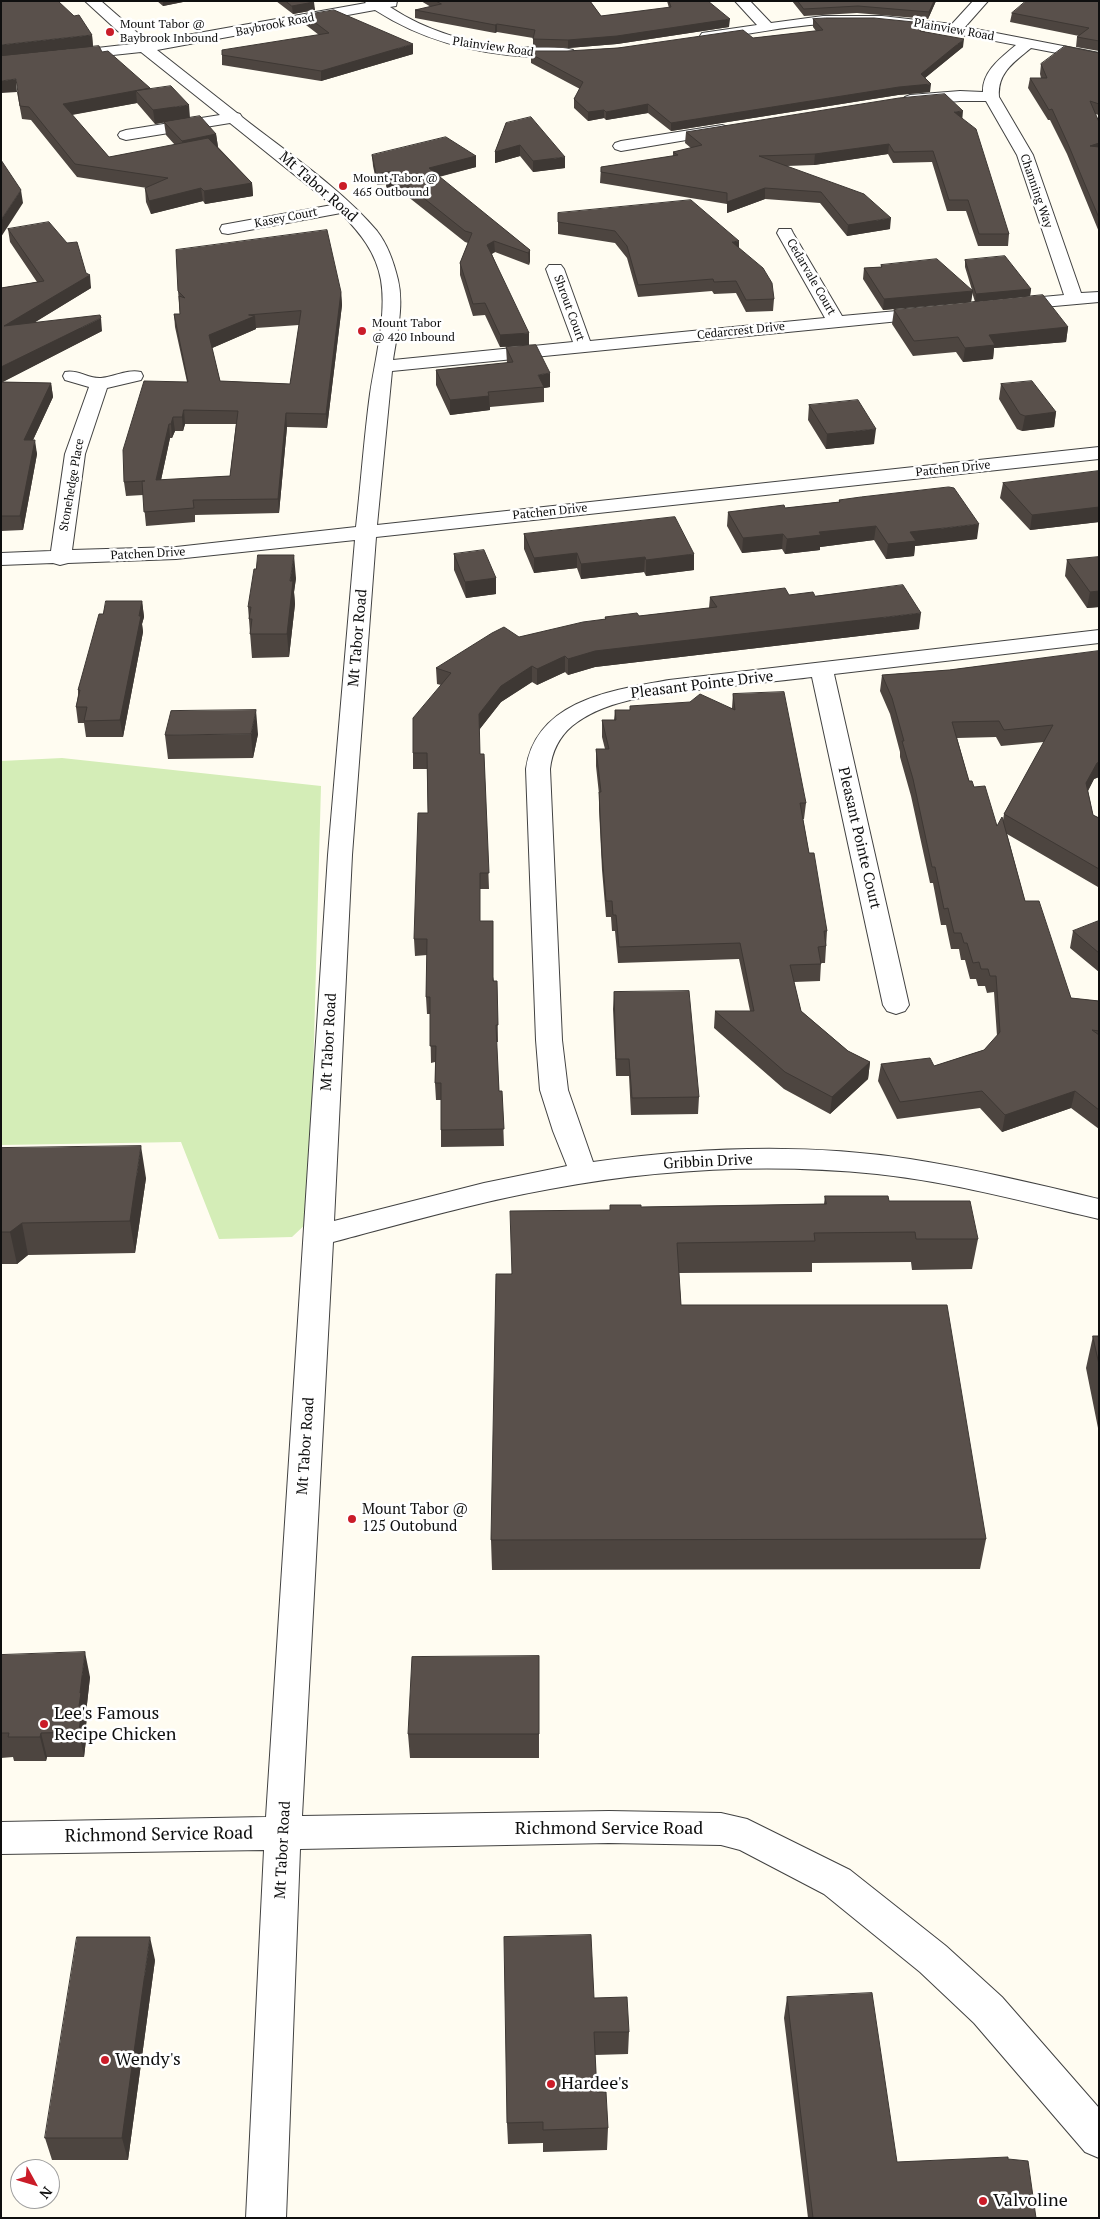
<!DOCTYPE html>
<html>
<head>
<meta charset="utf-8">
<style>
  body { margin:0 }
  #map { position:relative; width:1100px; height:2219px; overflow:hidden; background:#fffcf1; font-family:"PT Serif",serif }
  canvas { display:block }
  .frame { position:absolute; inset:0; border:2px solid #0f0f0f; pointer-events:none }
  .north { position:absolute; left:10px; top:2159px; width:50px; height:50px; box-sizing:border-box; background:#fff; border:1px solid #9f9f9f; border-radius:50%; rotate:129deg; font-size:14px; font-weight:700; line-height:20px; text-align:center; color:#0f0f0f }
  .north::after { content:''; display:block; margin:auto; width:18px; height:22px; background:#ca1c28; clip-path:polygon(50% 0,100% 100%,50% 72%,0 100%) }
</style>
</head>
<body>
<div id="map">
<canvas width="1100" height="2219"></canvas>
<div class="frame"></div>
<div class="north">N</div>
</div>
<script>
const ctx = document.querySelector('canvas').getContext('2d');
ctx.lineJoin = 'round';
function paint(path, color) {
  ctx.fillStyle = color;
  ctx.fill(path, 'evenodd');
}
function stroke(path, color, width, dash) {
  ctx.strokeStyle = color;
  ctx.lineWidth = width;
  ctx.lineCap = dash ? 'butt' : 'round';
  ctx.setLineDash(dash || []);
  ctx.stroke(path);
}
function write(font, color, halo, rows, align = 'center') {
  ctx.font = font + ' "PT Serif",serif';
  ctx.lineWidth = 5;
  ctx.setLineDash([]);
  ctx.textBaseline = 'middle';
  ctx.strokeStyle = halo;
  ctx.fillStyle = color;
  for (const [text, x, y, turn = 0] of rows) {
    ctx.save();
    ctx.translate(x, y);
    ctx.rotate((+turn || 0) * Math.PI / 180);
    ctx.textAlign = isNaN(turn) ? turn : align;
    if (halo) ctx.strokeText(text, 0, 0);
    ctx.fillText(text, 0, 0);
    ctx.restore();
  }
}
const green = new Path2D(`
  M 62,758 L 321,786 L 309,1221 L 292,1237 L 219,1239 L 181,1142 L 1,1145 L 1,761 Z`);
const minor = new Path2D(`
  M 85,1 L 101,1 L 148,42 L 366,3 L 364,1 L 397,1 L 396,6 L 390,7 C 428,32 471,44 515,47 C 534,49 555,45 573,50 L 575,53 L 573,56 C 560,59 545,58 531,57 C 475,54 423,41 375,10 L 157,50 L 237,113 L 240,114 L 242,117 C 285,151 342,189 377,231 C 388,245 394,263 398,280 C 404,305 397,334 393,360 L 573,342 L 546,269 L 549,265 L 561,265 L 564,269 L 590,341 L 825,318 L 777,233 L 779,229 L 791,229 L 793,233 L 842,316 L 930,308 L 936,309 L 939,313 L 936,317 L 930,318 L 392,371 L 377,525 L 1099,447 L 1099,459 L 376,537 L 352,855 L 334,1221 L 484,1183 L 567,1166 L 553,1131 L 540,1090 L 536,1040 L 526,769 C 536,700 613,690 669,680 L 1099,630 L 1099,643 L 834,674 L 909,1005 L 905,1011 L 896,1014 L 887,1011 L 883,1005 L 812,677 C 780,681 747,684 714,688 C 668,694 609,696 572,726 C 558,738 552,752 550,769 L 562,1040 L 568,1090 L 593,1162 C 697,1147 806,1143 910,1159 C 974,1169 1036,1184 1099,1199 L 1099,1219 C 1025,1202 952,1182 877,1174 C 768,1163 657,1169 550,1189 C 477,1202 405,1223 333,1242 L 302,1816 L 609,1811 L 721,1813 L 747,1819 L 850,1870 L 946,1946 L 1002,1997 L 1099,2108 L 1099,2158 L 1085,2152 L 974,2023 L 920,1972 L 824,1894 L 740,1850 L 721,1845 L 609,1843 L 300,1849 L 286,2218 L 246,2218 L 264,1850 L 1,1854 L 1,1822 L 266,1817 L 328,855 L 355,540 L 176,559 L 68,563 L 60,565 L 53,563 L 1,565 L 1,553 L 51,551 L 65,454 L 89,387 L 65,380 L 63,376 L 65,372 C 78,369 88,379 101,378 C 114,377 127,369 141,372 L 143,376 L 141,380 L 107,388 L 85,454 L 72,550 L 176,547 L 356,527 C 361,483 364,438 370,394 C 375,360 387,315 381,280 C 376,252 360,233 341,213 L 228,234 L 222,233 L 220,229 L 222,225 L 332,205 L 230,123 L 126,140 L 120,138 L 118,135 L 120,132 L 126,130 L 220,115 L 141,52 L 1,67 L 1,59 L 132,44 Z
  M 735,1 L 750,1 L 771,23 L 823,16 L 882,16 L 952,24 L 973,1 L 988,1 L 965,27 L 1099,53 L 1099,61 L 1031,48 C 1014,62 997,73 999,97 L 1033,155 L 1081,293 L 1099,292 L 1099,302 L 1010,310 L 1004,309 L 1001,305 L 1004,301 L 1010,300 L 1064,295 L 1017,155 L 986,101 L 960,101 L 910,105 L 905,103 L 902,100 L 905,97 L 910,95 L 960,91 L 983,92 C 982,71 1002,57 1016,45 C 953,33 889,21 824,24 C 785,26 746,35 707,40 L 702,39 L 700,36 L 702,33 L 757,25 Z
  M 722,125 L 728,127 L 730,130 L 728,133 L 621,151 L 615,149 L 613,146 L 615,143 L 621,141 Z`);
const wall = new Path2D(`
  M 157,1 L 188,1 L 163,6 Z
  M 276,1 L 312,1 L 315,10 L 293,14 Z
  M 421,1 L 590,1 L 601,16 L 669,8 L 667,1 L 708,1 L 729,27 L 617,44 L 568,48 L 533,47 L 533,38 L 497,32 L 495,33 L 415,18 L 415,10 L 431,7 Z
  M 792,1 L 936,1 L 928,19 L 857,13 L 804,16 Z
  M 1099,1 L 1099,51 L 1076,47 L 1077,37 L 1079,36 L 1010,22 L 1012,13 Z
  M 305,15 L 413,54 L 321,81 L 222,65 L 222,55 L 319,35 L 306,25 Z
  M 813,19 L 923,31 L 963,47 L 925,78 L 930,92 L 898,95 L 671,131 L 648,113 L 606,120 L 604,118 L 588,121 L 574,108 L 574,99 L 580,89 L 531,63 L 531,54 L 753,38 L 816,31 L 813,27 Z
  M 92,35 L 93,47 L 102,52 L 190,118 L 155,124 L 137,103 L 72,115 L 109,157 L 175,145 L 166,135 L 164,122 L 216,134 L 218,147 L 252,183 L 253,196 L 205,204 L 203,201 L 151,214 L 146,202 L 145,188 L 147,188 L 77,177 L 31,120 L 22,119 L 17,92 Z
  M 1099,53 L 1099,115 L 1095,114 L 1099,122 L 1099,232 L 1067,154 L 1050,120 L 1048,120 L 1028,88 L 1030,78 L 1041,78 L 1040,74 L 1041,64 Z
  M 962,119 L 1009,234 L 1008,246 L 978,246 L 966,211 L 947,211 L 932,162 L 893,163 L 888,154 L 814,165 L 787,166 L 890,229 L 847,236 L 820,203 L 765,199 L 727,213 L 727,204 L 600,183 L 601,167 L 673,156 L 673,152 L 691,148 L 685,143 L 686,132 Z
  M 506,123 L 565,168 L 533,172 L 520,156 L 495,163 L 495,152 Z
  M 372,155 L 476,156 L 476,167 L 439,177 L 530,250 L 530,261 L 529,265 L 495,252 L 492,254 L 529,345 L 500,347 L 485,315 L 473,316 L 460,275 L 460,263 L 468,243 L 465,242 L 397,188 L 387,190 L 386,184 L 377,185 L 373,166 Z
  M 558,213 L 739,248 L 774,299 L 773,311 L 746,312 L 736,293 L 714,294 L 712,291 L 638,297 L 627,258 L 615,243 L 558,234 Z
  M 8,229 L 86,273 L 91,288 L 35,322 L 102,331 L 2,382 L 51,383 L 53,397 L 33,440 L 37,454 L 23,530 L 1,531 L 1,288 L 37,282 L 10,242 Z
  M 965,260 L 1031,289 L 1030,296 L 975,302 L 972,292 L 971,302 L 883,310 L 863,279 L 864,268 L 881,267 L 881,265 L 972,290 L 965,267 Z
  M 178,291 L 341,292 L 342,305 L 327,428 L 287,427 L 279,513 L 195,515 L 195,522 L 146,526 L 143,495 L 126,496 L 124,482 L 187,382 L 175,327 L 174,314 L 180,314 ZM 299,325 L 290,384 L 220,381 L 212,348 L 256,329 L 256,328 ZM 185,424 L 236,424 L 230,476 L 161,480 L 170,438 L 172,438 L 175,431 L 183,431 Z
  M 894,310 L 1068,327 L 1066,342 L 994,348 L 993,359 L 963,362 L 956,352 L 913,356 L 892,324 Z
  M 506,347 L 550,387 L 544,388 L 544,402 L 490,407 L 490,410 L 450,415 L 436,385 L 436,370 L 507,363 Z
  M 1001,384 L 1056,412 L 1054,427 L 1022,431 L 1017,429 L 999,399 Z
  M 809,405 L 874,444 L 826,449 L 808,420 Z
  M 1099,471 L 1099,522 L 1030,530 L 1000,498 L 1003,483 Z
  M 839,500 L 977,539 L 915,546 L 914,556 L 886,559 L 874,540 L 820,547 L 820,550 L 785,554 L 782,549 L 742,553 L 727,526 L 728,512 L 785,508 L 839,502 Z
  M 675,517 L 694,570 L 646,576 L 644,572 L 581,579 L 577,568 L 534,573 L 524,549 L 524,534 Z
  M 454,554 L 496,578 L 496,594 L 466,598 L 454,570 Z
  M 1099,557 L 1099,607 L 1087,608 L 1065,576 L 1067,560 Z
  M 296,578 L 294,592 L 295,604 L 289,657 L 252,658 L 248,607 Z
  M 789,595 L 815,596 L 919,629 L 595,667 L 568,675 L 565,672 L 537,685 L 532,682 L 501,702 L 479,730 L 480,754 L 484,754 L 489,889 L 480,889 L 480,921 L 494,981 L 497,981 L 498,1042 L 496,1042 L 499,1091 L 502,1091 L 504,1146 L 441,1147 L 441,1100 L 436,1100 L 435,1083 L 435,1062 L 431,1063 L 430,1014 L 427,1014 L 426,997 L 427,955 L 415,956 L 414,939 L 428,813 L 427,769 L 413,769 L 413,753 L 441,685 L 437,684 L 436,668 L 519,637 L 605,619 L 605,617 L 639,616 L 709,608 L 710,597 Z
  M 142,601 L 144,617 L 142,624 L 143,632 L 123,737 L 86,737 L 84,723 L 78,723 L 76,707 L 78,695 L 78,690 L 103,614 Z
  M 1099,651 L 1099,777 L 1094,779 L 1088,791 L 1093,815 L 1099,818 L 1099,886 L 1098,887 L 1007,834 L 1025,901 L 1071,998 L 1099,1001 L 1099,1129 L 1071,1108 L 1002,1132 L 980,1108 L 897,1119 L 878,1081 L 881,1064 L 934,1066 L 984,1050 L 997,1036 L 994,992 L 987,993 L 985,986 L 978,986 L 976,979 L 970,979 L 965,960 L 961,960 L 959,949 L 951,949 L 946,925 L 941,925 L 933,883 L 930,883 L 911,796 L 900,757 L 900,752 L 890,714 L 880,691 L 882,675 L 949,670 ZM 996,737 L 1001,746 L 1044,742 L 1004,814 L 1003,820 L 997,826 L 974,787 L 969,781 L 957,738 Z
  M 733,694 L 806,803 L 804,819 L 803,819 L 809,853 L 827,931 L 825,963 L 821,963 L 820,981 L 794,982 L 801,1011 L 848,1051 L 870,1062 L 868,1079 L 830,1114 L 784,1089 L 714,1028 L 715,1011 L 750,1011 L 739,959 L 618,963 L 615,931 L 612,931 L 611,917 L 606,917 L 602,870 L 599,809 L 599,794 L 596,766 L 596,749 L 605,749 L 602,737 L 602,720 L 614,720 L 615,710 L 630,710 L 630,706 L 732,708 Z
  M 258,734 L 253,758 L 168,759 L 165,735 Z
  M 1099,921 L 1099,972 L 1070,948 L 1073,931 Z
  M 614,992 L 699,1097 L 698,1114 L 631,1115 L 629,1076 L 616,1076 L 613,1009 Z
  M 1,1148 L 146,1178 L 135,1253 L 28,1255 L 17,1264 L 1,1264 Z
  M 825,1196 L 889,1201 L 978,1239 L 972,1269 L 912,1270 L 911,1262 L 812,1263 L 812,1272 L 679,1273 L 681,1305 L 986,1539 L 980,1569 L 492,1570 L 491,1540 L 511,1274 L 641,1207 L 824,1204 Z
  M 1093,1336 L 1099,1336 L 1099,1433 L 1086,1368 Z
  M 1,1655 L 90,1677 L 86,1713 L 87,1718 L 86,1725 L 87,1731 L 84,1757 L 47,1757 L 46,1761 L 14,1761 L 13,1757 L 1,1758 Z
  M 539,1656 L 539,1758 L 410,1758 L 408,1734 Z
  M 155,1960 L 128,2160 L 52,2160 L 45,2138 Z
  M 787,1997 L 897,2162 L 1008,2159 L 1036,2218 L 808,2218 L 784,2018 Z
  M 594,1998 L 629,2032 L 628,2054 L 595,2055 L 597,2092 L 608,2128 L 607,2150 L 543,2152 L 543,2143 L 508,2144 L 507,2123 Z`);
const shadedWall = new Path2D(`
  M 163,1 L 188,1 L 163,6 Z
  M 934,1 L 936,1 L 928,19 L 929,12 Z
  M 314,2 L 315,10 L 293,14 L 292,6 Z
  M 730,19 L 729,27 L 617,44 L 568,48 L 568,40 Z
  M 497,24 L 497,32 L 495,33 L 495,25 Z
  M 92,35 L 93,47 L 1,57 L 1,45 Z
  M 964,39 L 963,47 L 920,82 L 921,74 Z
  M 413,44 L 413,54 L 321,81 L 321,71 Z
  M 16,79 L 17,92 L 1,93 L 1,81 Z
  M 931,84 L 930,92 L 898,95 L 671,131 L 671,123 L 899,87 Z
  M 150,88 L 136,91 L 137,103 L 64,116 L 63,104 Z
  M 648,104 L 648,113 L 606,120 L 606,112 Z
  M 189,105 L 190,118 L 155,124 L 153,110 Z
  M 604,110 L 604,118 L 588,121 L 588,112 Z
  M 963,111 L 962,122 L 954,112 Z
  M 216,134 L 218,147 L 184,154 L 182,141 Z
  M 1099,143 L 1099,153 L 1090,146 Z
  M 889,144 L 888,154 L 814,165 L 815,154 Z
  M 520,145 L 520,156 L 495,163 L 495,152 Z
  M 476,156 L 476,167 L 429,179 L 429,168 Z
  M 565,157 L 565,168 L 533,172 L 533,161 Z
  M 394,171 L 396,176 L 397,188 L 387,190 L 385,177 L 386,184 L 377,185 L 376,174 Z
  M 252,183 L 253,196 L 205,204 L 204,191 Z
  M 201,188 L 203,201 L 151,214 L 149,201 Z
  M 765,188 L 765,199 L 727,213 L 727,202 Z
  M 21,190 L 23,203 L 1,237 L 1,220 Z
  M 891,218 L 890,229 L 847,236 L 848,225 Z
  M 494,241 L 495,252 L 487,256 L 487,245 Z
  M 739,241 L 739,253 L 732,242 Z
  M 530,250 L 530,261 L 529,265 L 528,253 Z
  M 90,275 L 91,288 L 6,340 L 4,326 Z
  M 1031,289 L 1030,296 L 975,302 L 976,294 Z
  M 973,291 L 971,302 L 883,310 L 884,299 Z
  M 341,292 L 342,305 L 327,428 L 326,414 Z
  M 255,316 L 256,329 L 210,349 L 209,335 Z
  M 101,318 L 102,331 L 1,383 L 1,367 Z
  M 1068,327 L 1066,342 L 994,348 L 993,359 L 963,362 L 965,348 L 989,335 Z
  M 529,333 L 529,345 L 500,347 L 500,335 Z
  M 550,373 L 550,387 L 544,388 L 538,375 Z
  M 51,383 L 53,397 L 26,455 L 24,440 Z
  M 489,396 L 490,410 L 450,415 L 450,400 Z
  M 184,410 L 185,424 L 183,431 L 182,417 Z
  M 1056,412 L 1054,427 L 1022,431 L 1025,416 Z
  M 286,413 L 287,427 L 279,513 L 278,499 Z
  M 173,417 L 175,431 L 172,438 L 171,424 Z
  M 169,424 L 170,438 L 158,494 L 156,480 Z
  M 876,429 L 874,444 L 826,449 L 827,434 Z
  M 35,440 L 37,454 L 23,530 L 20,516 Z
  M 1099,507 L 1099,522 L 1030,530 L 1032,515 Z
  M 979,524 L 977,539 L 915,546 L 914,556 L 886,559 L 888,544 L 910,532 Z
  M 876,526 L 874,540 L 820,547 L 820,550 L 785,554 L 787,539 L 819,532 Z
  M 783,534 L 782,549 L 742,553 L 743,538 Z
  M 577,553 L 577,568 L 534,573 L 534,558 Z
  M 694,554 L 694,570 L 646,576 L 646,560 Z
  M 294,555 L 296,578 L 294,592 L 295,604 L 289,657 L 287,634 L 290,581 Z
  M 645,557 L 644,572 L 581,579 L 581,564 Z
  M 496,578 L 496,594 L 466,598 L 465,582 Z
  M 1099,591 L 1099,607 L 1087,608 L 1090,592 Z
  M 142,601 L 144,617 L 142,624 L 143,632 L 123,737 L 120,720 Z
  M 921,613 L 919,629 L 595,667 L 568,675 L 568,659 L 595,651 Z
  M 565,656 L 565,672 L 537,685 L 537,669 Z
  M 532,666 L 532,682 L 501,702 L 479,730 L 479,714 L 501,686 Z
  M 256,710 L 258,734 L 253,758 L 251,734 Z
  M 1099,762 L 1099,777 L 1094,779 L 1083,800 L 1086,783 L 1097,763 Z
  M 870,1062 L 868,1079 L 830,1114 L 832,1097 Z
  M 1075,1091 L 1071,1108 L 1002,1132 L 1005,1115 Z
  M 141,1146 L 146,1178 L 135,1253 L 130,1221 Z
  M 22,1223 L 28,1255 L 17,1264 L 10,1232 Z
  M 85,1652 L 90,1677 L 86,1713 L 87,1718 L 86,1725 L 87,1731 L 84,1757 L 79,1732 L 80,1693 Z
  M 41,1733 L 47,1757 L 46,1761 L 40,1737 Z
  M 150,1937 L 155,1960 L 128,2160 L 122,2138 Z`);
const building = new Path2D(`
  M 1,1 L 58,1 L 74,16 L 79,15 L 92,35 L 1,45 Z
  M 286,1 L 312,1 L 314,2 L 292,6 Z
  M 436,1 L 590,1 L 601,16 L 671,7 L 669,1 L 708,1 L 730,19 L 617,36 L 568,40 L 533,39 L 535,30 L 497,24 L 495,25 L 415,10 L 441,4 Z
  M 798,1 L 934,1 L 929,12 L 858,6 L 804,9 Z
  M 1026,1 L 1099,1 L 1099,41 L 1077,37 L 1089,28 L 1012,13 Z
  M 334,10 L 413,44 L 321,71 L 222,55 L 222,50 L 329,33 L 305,15 Z
  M 826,18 L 874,18 L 924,23 L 920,31 L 964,39 L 921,74 L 931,84 L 899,87 L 671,123 L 648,104 L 606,112 L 604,110 L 588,112 L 574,99 L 583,82 L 531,54 L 532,51 L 567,51 L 618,48 L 743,30 L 753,38 L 823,30 L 813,19 Z
  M 99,46 L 102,52 L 108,51 L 150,88 L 63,104 L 109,157 L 208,138 L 252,183 L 204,191 L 201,188 L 149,201 L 145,188 L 168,178 L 75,164 L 29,107 L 20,106 L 16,79 L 1,81 L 1,56 Z
  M 1065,46 L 1099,53 L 1099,104 L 1090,101 L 1099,122 L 1099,143 L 1090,146 L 1099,147 L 1099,218 L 1068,144 L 1052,109 L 1049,110 L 1030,78 L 1047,78 L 1041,64 Z
  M 171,86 L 189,105 L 153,110 L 136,91 Z
  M 945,94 L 963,111 L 954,112 L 976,129 L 1009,234 L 979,234 L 968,200 L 949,200 L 933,151 L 894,152 L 889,144 L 815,154 L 759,156 L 864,194 L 891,218 L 848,225 L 821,192 L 765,188 L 727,202 L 727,193 L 601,172 L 601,167 L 678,155 L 673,152 L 702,145 L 686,132 L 899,98 Z
  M 200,116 L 216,134 L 182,141 L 164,122 Z
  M 531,117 L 565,157 L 533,161 L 520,145 L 495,152 L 506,123 Z
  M 446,137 L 476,156 L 429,168 L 530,250 L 528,253 L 494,241 L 487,245 L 529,333 L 500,335 L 485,303 L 473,304 L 460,263 L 472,233 L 465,231 L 396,176 L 386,179 L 385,177 L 394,171 L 376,174 L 372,155 Z
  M 1,160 L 21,190 L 1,220 Z
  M 691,200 L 739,241 L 732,242 L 763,268 L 772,283 L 774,299 L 746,300 L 736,281 L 714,282 L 713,279 L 638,285 L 627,246 L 615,231 L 558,222 L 558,213 Z
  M 49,222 L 67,243 L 77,242 L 86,273 L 90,275 L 4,326 L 100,315 L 101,318 L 1,367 L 1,288 L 44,281 L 8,229 Z
  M 327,230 L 341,292 L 326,414 L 286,413 L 278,499 L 193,500 L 194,508 L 144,512 L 142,481 L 145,481 L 124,482 L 123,450 L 144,381 L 188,382 L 174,314 L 180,314 L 179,296 L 185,298 L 178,291 L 176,250 ZM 301,311 L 290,384 L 220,381 L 209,335 L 255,316 L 249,315 ZM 184,410 L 238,411 L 230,476 L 156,480 L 169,424 L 171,424 L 173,417 L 182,417 Z
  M 1005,256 L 1031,289 L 976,294 L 965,260 Z
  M 937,259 L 973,291 L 884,299 L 864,268 L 882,267 L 881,265 Z
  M 1043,295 L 1068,327 L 989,335 L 995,345 L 965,348 L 958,337 L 914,341 L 894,310 Z
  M 536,345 L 550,373 L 538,375 L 544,387 L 488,392 L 489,396 L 450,400 L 436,370 L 513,362 L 506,347 Z
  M 1032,381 L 1056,412 L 1025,416 L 1020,414 L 1001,384 Z
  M 1,382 L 51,383 L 24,440 L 35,440 L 20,516 L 1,516 Z
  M 858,400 L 876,429 L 827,434 L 809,405 Z
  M 1099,471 L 1099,507 L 1032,515 L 1003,483 Z
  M 949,487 L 954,488 L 979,524 L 910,532 L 916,541 L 888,544 L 876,526 L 819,532 L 821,535 L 787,539 L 783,534 L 743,538 L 728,512 L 784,505 L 785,508 L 840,502 L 839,500 L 861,497 Z
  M 675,517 L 694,554 L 646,560 L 645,557 L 581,564 L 577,553 L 534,558 L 524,534 Z
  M 484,550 L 496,578 L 465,582 L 454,554 Z
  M 258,555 L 294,555 L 290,581 L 293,581 L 287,634 L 250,634 L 252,619 L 249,619 L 251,607 L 248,607 L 254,569 L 256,569 Z
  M 1099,557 L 1099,591 L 1090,592 L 1067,560 Z
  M 903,585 L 921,613 L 595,651 L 568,659 L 565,656 L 537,669 L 532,666 L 501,686 L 479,714 L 480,754 L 484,754 L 489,873 L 480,873 L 480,921 L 493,921 L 493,981 L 497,981 L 498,1025 L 496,1025 L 499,1091 L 502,1091 L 504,1129 L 441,1130 L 441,1083 L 435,1083 L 436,1046 L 430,1046 L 430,997 L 426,997 L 427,939 L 414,939 L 418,813 L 428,813 L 427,753 L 413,753 L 413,718 L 451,673 L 436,668 L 492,633 L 504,627 L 519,637 L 583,622 L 606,619 L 605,617 L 637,613 L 639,616 L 717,607 L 710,597 L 785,588 L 789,595 L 813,592 L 815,596 Z
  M 106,601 L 142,601 L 139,616 L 141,616 L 120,720 L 84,721 L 87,707 L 76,707 L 80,690 L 78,690 L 99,614 L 103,614 Z
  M 1099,651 L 1099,762 L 1097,763 L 1086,783 L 1093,815 L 1099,818 L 1099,869 L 1004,814 L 1053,725 L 1004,730 L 999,721 L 952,722 L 969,781 L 972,781 L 974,787 L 985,786 L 997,826 L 1002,817 L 1025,901 L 1039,901 L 1071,998 L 1099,1001 L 1099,1031 L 1092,1030 L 1099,1035 L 1099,1110 L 1075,1091 L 1005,1115 L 982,1091 L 900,1102 L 881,1064 L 930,1058 L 934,1066 L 984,1050 L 1000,1032 L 996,976 L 990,976 L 988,969 L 981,969 L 979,962 L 973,963 L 967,943 L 964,943 L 961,933 L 954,933 L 948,908 L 944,909 L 935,867 L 932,867 L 913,779 L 902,741 L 904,741 L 892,698 L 882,675 L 949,670 Z
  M 784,692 L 806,803 L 800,803 L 809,853 L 814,853 L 827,931 L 824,931 L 826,946 L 818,947 L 821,964 L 790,965 L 801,1011 L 848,1051 L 870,1062 L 832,1097 L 785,1072 L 715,1011 L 754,1011 L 740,943 L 619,947 L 616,915 L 613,915 L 612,901 L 606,901 L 602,854 L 599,792 L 601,792 L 596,749 L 609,749 L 602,720 L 616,720 L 615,710 L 630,710 L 630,706 L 690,702 L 700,694 L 735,710 L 733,694 Z
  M 256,710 L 251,734 L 165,735 L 171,711 Z
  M 1098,921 L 1099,921 L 1099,953 L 1073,931 Z
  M 689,991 L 699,1097 L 632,1098 L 629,1059 L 616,1059 L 614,992 Z
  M 141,1146 L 130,1221 L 22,1223 L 10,1232 L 1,1232 L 1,1148 Z
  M 825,1196 L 888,1196 L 889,1201 L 970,1201 L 978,1239 L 916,1239 L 915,1232 L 814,1233 L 815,1241 L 677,1243 L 681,1305 L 947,1305 L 986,1539 L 491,1540 L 496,1274 L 512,1274 L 510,1211 L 610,1210 L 610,1205 L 641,1205 L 641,1207 L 826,1204 Z
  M 1093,1336 L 1099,1336 L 1099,1364 Z
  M 85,1652 L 80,1693 L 81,1693 L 79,1706 L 82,1706 L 79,1732 L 41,1733 L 40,1737 L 8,1737 L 9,1733 L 1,1733 L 1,1655 Z
  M 539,1656 L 539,1734 L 408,1734 L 412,1657 Z
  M 591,1935 L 594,1998 L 627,1997 L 629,2032 L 594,2032 L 597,2092 L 606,2092 L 608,2128 L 543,2130 L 543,2122 L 507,2123 L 504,1937 Z
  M 77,1937 L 150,1937 L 122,2138 L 45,2138 Z
  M 872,1993 L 897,2162 L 1008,2157 L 1008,2159 L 1028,2161 L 1036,2218 L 813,2218 L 787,1997 Z`);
const markers = [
  [110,32,5,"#ca1c28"],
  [343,186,5,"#ca1c28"],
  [362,331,5,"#ca1c28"],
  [352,1519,5,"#ca1c28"],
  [44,1724,5,"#ca1c28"],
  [105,2060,5,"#ca1c28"],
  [551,2084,5,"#ca1c28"],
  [983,2201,5,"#ca1c28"]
];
const farPoinames = [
  ["Mount Tabor @",120,25],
  ["Baybrook Inbound",120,39],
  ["Mount Tabor @",353,179],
  ["465 Outbound",353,193],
  ["Mount Tabor",372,324],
  ["@ 420 Inbound",372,338]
];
const farStreetnames = [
  ["Baybrook Road",275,25,-11],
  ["Plainview Road",954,30,10],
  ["Plainview Road",493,47,8],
  ["Channing Way",1036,191,71],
  ["Kasey Court",286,218,-11],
  ["Cedarvale Court",811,277,60],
  ["Shrout Court",569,308,70],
  ["Cedarcrest Drive",741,331,-6],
  ["Patchen Drive",953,469,-6],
  ["Stonehedge Place",72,485,-80],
  ["Patchen Drive",550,512,-6],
  ["Patchen Drive",148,554,-3]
];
const streetNames = [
  ["Mt Tabor Road",318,187,41],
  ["Mt Tabor Road",358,638,-85],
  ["Pleasant Pointe Drive",702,685,-7],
  ["Pleasant Pointe Court",859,838,77],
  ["Mt Tabor Road",329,1042,-87],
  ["Gribbin Drive",708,1162,-3],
  ["Mt Tabor Road",306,1446,-86],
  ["Mt Tabor Road",283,1850,-87]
];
const poiNames = [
  ["Mount Tabor @",362,1510],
  ["125 Outobund",362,1527]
];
const nearPoinames = [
  ["Lee's Famous",54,1714],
  ["Recipe Chicken",54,1735],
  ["Wendy's",115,2060],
  ["Hardee's",561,2084],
  ["Valvoline",993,2201]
];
const nearStreetnames = [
  ["Richmond Service Road",609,1829],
  ["Richmond Service Road",159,1835,-1]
];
paint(green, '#d4edb7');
stroke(minor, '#424242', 2);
paint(minor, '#fff');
paint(wall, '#4d4540');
paint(shadedWall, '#3e3834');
paint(building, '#59504b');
stroke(building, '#3e3834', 1);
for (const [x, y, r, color] of markers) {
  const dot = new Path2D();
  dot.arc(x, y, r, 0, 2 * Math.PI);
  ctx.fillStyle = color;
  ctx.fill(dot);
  stroke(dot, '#fff', 2);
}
write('12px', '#0f0f0f', '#fff', farPoinames, 'left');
write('12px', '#0f0f0f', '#fff', farStreetnames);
write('15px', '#0f0f0f', '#fff', streetNames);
write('15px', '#0f0f0f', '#fff', poiNames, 'left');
write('18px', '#0f0f0f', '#fff', nearPoinames, 'left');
write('18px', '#0f0f0f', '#fff', nearStreetnames);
</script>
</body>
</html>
